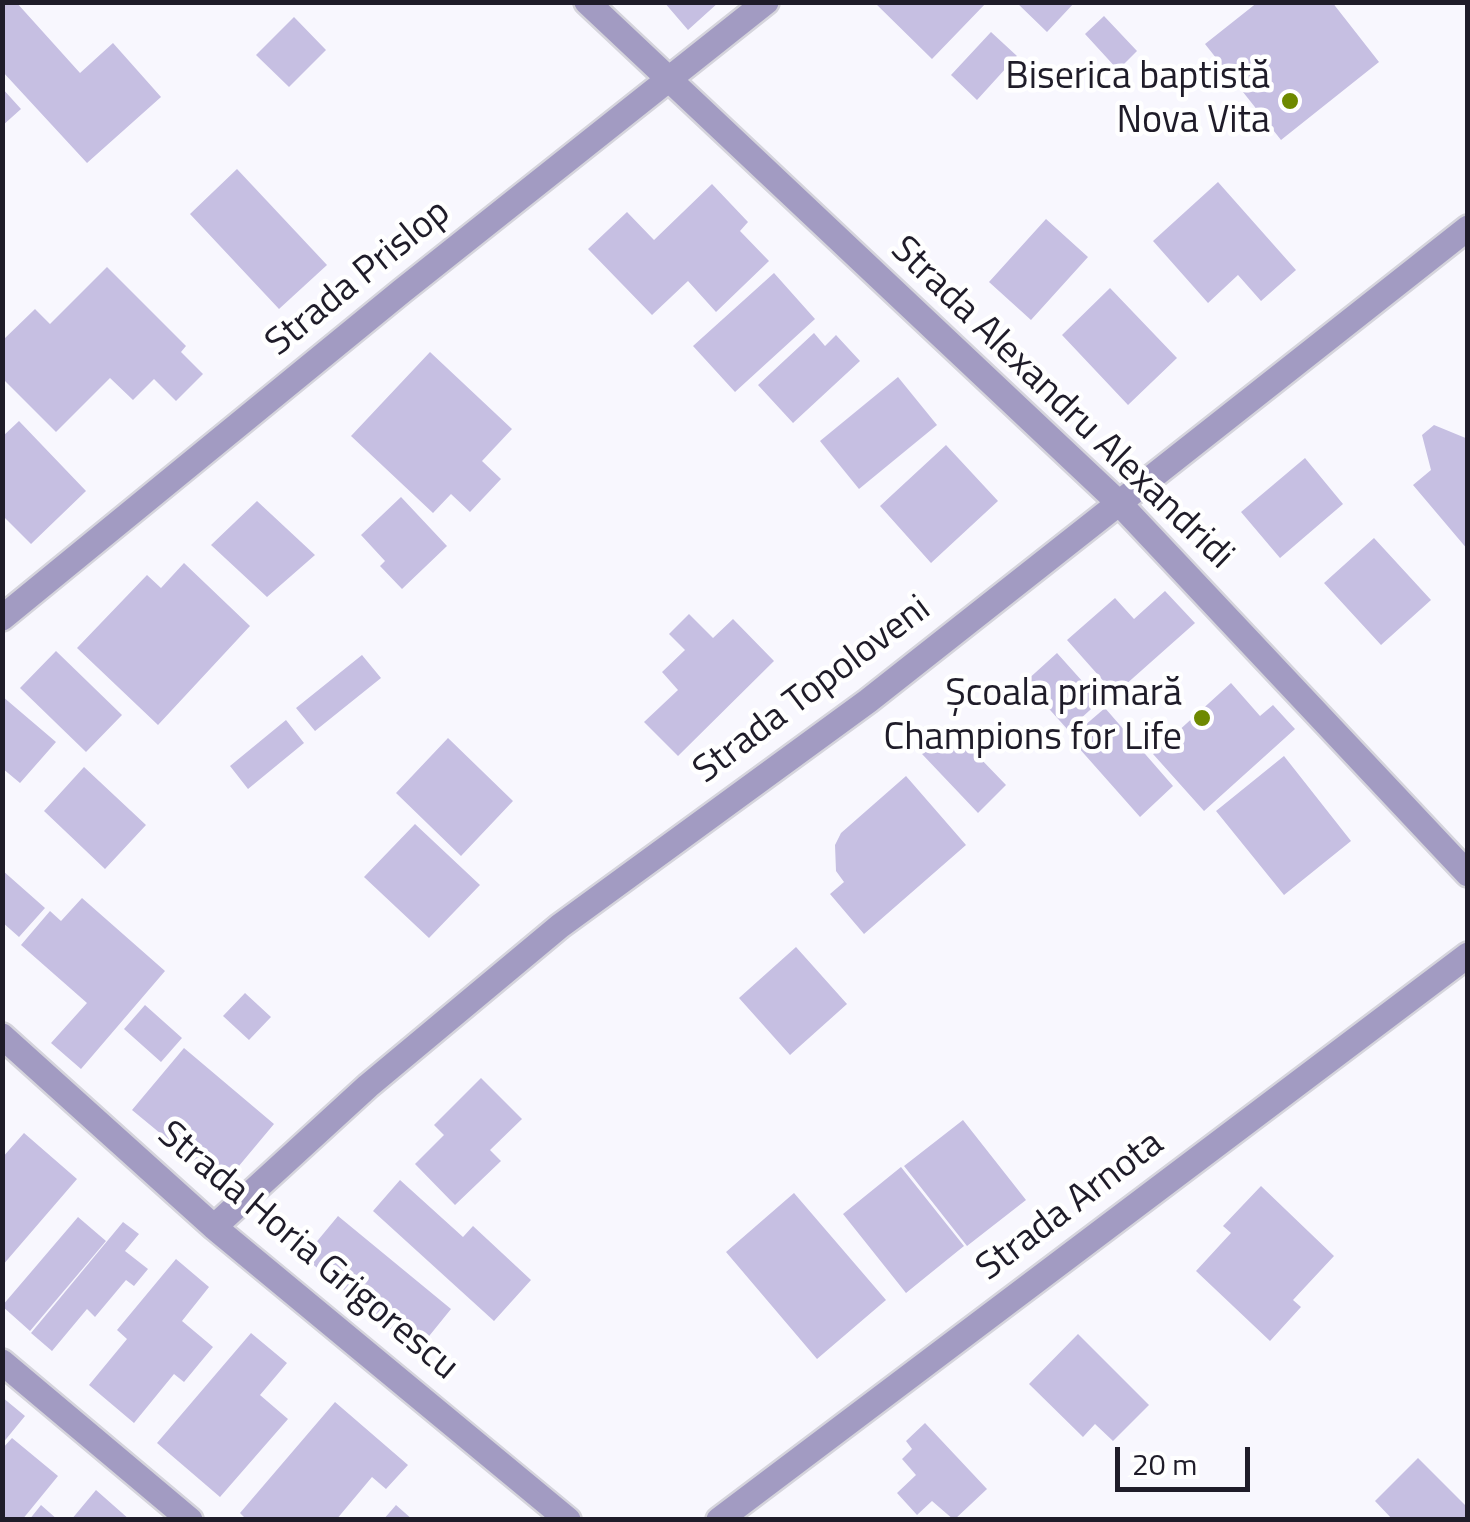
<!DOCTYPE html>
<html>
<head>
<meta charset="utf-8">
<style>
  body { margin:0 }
  #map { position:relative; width:1470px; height:1522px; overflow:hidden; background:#f8f7fe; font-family:"Titillium Web",sans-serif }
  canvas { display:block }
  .frame { position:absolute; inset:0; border:5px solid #1f1c29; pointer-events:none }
  .scale { position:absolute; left:1115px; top:1447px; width:135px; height:45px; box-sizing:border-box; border:5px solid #1f1c29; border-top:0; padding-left:12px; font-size:30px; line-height:35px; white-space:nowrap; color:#1f1c29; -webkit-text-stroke:8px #fff; paint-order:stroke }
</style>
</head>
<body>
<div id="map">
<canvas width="1470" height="1522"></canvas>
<div class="frame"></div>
<div class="scale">20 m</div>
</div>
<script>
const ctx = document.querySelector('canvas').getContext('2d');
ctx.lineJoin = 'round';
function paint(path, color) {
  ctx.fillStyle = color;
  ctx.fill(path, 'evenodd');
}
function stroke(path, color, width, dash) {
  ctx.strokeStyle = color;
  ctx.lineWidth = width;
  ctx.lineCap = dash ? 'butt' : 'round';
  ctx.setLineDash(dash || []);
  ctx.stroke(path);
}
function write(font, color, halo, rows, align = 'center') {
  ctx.font = font + ' "Titillium Web",sans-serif';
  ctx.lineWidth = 9;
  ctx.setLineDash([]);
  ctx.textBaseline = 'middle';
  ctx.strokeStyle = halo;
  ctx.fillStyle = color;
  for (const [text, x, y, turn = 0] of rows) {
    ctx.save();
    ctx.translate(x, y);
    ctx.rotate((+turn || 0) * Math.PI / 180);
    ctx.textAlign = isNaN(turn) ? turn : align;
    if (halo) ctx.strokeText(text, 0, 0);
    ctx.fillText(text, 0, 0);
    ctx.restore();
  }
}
const building = new Path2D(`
  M 2,2 L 16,2 L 80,73 L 113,43 L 161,97 L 87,163 L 2,71 Z
  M 664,2 L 719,2 L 688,30 Z
  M 874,2 L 987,2 L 932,59 Z
  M 1016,2 L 1075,2 L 1047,32 Z
  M 1258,2 L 1332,2 L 1379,62 L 1281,140 L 1205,44 Z
  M 1104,16 L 1137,51 L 1118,70 L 1085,34 Z
  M 294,17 L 326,50 L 289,87 L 256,55 Z
  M 991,32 L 1017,56 L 977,100 L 951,75 Z
  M 2,88 L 21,109 L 2,126 Z
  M 237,169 L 327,265 L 279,309 L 190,214 Z
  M 1218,182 L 1296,270 L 1261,301 L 1238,275 L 1208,303 L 1153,241 Z
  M 712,184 L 748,222 L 740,231 L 769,261 L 716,312 L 688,281 L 652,315 L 588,249 L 627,212 L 654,240 Z
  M 1046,219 L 1088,257 L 1031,320 L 989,282 Z
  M 107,267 L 186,346 L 181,352 L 203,374 L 176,401 L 154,379 L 133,400 L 110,378 L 56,432 L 2,378 L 2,341 L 35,309 L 50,324 Z
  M 774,273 L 815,319 L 735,392 L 693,346 Z
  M 1110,288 L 1177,358 L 1128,405 L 1062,335 Z
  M 814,333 L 825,346 L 836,335 L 860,361 L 793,423 L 758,385 Z
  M 430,352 L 512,429 L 482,461 L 501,479 L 470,512 L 451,494 L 433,513 L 351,436 Z
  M 898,377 L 937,425 L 859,489 L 820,441 Z
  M 19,421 L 86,491 L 31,544 L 2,515 L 2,437 Z
  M 1434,425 L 1468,439 L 1468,550 L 1413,485 L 1431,470 L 1422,435 Z
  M 946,445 L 998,501 L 931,563 L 880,506 Z
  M 1305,458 L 1343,504 L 1280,558 L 1241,512 Z
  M 401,497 L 447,546 L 402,589 L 380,566 L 385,561 L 361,535 Z
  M 257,501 L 315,555 L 267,597 L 211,545 Z
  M 1374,538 L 1431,600 L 1381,645 L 1324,583 Z
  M 184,563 L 250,626 L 158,725 L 77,648 L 147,575 L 161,588 Z
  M 1165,591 L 1195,623 L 1115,694 L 1067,640 L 1115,598 L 1134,619 Z
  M 689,614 L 713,638 L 733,619 L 774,661 L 678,756 L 644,722 L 678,690 L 662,672 L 685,650 L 669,634 Z
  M 56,651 L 122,715 L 86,752 L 20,688 Z
  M 1057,653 L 1100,701 L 1068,730 L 1025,682 Z
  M 362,655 L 381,678 L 315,731 L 296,708 Z
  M 1231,683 L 1260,716 L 1273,705 L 1295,729 L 1204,811 L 1153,754 Z
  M 2,696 L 56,742 L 20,783 L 2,768 Z
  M 1105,708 L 1173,786 L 1140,817 L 1070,738 Z
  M 286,720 L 304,743 L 248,789 L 230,766 Z
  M 950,727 L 1006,785 L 978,813 L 922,754 Z
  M 448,738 L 513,801 L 461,856 L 396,793 Z
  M 1284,756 L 1351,841 L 1284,895 L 1216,811 Z
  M 84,767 L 146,825 L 105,869 L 44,811 Z
  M 906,776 L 966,845 L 864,934 L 830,894 L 844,882 L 836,871 L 835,845 L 841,833 Z
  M 415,824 L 480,885 L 429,938 L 364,877 Z
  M 2,870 L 45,908 L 19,937 L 2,922 Z
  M 82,898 L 165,971 L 81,1069 L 51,1043 L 87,1003 L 21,945 L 50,911 L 61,921 Z
  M 796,947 L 847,1004 L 790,1055 L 739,998 Z
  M 245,993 L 271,1017 L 249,1040 L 223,1016 Z
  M 145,1005 L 182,1038 L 161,1062 L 124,1029 Z
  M 184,1048 L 274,1124 L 223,1185 L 132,1110 Z
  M 481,1078 L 522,1119 L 490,1150 L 501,1161 L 455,1205 L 415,1164 L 444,1135 L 434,1125 Z
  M 963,1120 L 1026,1200 L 967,1246 L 904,1166 Z
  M 24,1133 L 77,1179 L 2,1266 L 2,1158 Z
  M 901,1167 L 964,1246 L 906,1293 L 843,1214 Z
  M 400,1180 L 463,1237 L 473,1226 L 531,1280 L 494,1321 L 373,1211 Z
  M 1261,1186 L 1334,1256 L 1293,1300 L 1301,1307 L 1270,1341 L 1196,1271 L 1231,1233 L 1223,1226 Z
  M 794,1193 L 886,1300 L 817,1359 L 726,1252 Z
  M 338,1216 L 451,1309 L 417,1351 L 304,1257 Z
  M 78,1217 L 106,1241 L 30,1331 L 2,1306 Z
  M 123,1222 L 139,1234 L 125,1251 L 148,1269 L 134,1286 L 126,1280 L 95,1317 L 87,1309 L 52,1351 L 31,1333 Z
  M 176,1259 L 209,1287 L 182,1321 L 213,1347 L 184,1382 L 174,1374 L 134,1423 L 89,1385 L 127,1339 L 117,1330 Z
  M 251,1333 L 287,1363 L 260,1395 L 288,1419 L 220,1497 L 157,1443 Z
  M 1078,1334 L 1149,1405 L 1113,1441 L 1095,1424 L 1083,1437 L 1029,1384 Z
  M 2,1397 L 25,1416 L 2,1444 Z
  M 335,1402 L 408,1465 L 386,1489 L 372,1477 L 336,1520 L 247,1520 L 240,1513 Z
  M 925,1423 L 987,1489 L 954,1520 L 932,1501 L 917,1515 L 897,1493 L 916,1475 L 902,1459 L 912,1449 L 906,1441 Z
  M 12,1438 L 58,1476 L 22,1520 L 2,1520 L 2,1449 Z
  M 1418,1458 L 1468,1508 L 1468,1520 L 1393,1520 L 1375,1501 Z
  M 96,1490 L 130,1520 L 71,1520 Z
  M 41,1505 L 58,1520 L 29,1520 Z
  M 396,1505 L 413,1520 L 383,1520 Z`);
const minor = new Path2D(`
  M 587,2 L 1120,504 L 1468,874
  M 2,618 L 402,291 L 766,2
  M 2,1036 L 214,1227 L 568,1520
  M 214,1227 L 368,1086 L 560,926 L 868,701 L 1468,228
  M 2,1362 L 190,1520
  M 719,1520 L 1468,955`);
const markers = [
  [1290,101,10,"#6e8900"],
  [1202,718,10,"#6e8900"]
];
const poiNames = [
  ["Biserica baptistă",1270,79],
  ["Nova Vita",1270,123],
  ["Școala primară",1182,696],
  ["Champions for Life",1182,740]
];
const streetNames = [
  ["Strada Prislop",359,279,-39],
  ["Strada Alexandru Alexandridi",1061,404,44],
  ["Strada Topoloveni",813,691,-37],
  ["Strada Arnota",1071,1207,-37],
  ["Strada Horia Grigorescu",307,1252,40]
];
paint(building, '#c6bfe2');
stroke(minor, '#d5d4dc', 30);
stroke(minor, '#a29bc2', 25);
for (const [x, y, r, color] of markers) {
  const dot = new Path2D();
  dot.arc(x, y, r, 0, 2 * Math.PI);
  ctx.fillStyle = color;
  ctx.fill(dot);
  stroke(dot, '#fff', 4);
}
write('38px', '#1f1c29', '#fff', poiNames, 'right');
write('38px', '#1f1c29', '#fff', streetNames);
</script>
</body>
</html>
